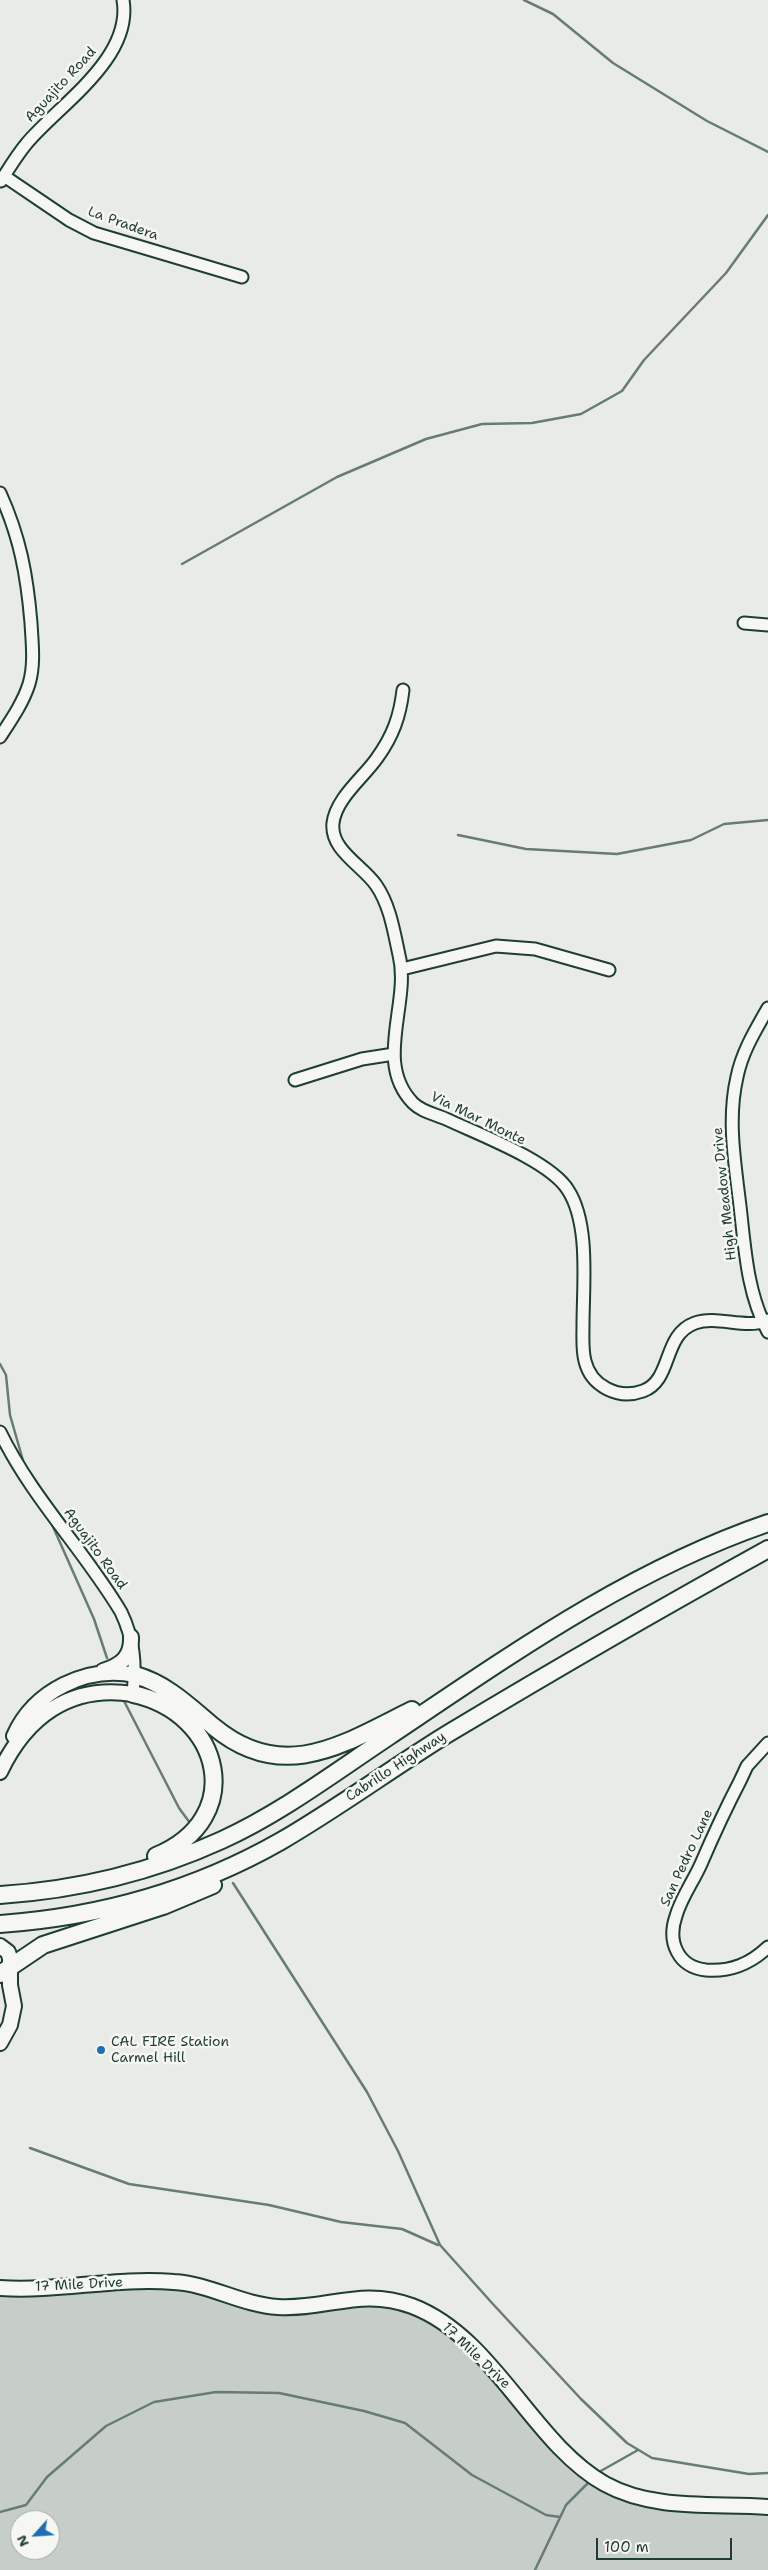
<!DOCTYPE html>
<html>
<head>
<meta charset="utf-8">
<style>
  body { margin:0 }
  #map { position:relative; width:768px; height:2570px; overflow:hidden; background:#e9ebe7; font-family:"Shantell Sans",sans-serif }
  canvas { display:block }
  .north { position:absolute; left:10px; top:2510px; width:50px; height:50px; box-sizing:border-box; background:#f6f6f2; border:1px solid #a0aca6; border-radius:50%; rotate:244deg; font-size:14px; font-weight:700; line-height:20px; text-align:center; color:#1f3d34 }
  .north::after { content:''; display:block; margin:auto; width:18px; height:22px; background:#1f6fb2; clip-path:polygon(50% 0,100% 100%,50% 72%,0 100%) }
  .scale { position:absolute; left:596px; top:2538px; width:136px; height:22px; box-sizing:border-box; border:2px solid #1f3d34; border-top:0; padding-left:6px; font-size:15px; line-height:18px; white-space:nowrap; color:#1f3d34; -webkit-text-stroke:4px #f6f6f2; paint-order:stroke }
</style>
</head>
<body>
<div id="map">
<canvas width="768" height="2570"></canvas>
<div class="north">N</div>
<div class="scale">100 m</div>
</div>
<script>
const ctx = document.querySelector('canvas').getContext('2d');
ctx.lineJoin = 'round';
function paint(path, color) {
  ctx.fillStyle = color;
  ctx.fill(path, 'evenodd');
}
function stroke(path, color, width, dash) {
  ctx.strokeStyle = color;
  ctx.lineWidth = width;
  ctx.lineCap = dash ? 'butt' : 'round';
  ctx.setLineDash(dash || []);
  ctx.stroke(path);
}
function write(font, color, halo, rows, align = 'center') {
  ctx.font = font + ' "Shantell Sans",sans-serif';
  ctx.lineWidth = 5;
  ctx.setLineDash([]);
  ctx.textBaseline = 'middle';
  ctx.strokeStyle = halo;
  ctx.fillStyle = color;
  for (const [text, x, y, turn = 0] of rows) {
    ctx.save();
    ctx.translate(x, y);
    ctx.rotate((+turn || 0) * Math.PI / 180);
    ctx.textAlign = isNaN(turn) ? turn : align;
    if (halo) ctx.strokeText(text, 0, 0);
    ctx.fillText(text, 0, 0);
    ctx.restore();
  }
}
const green = new Path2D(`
  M 144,2282 L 255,2303 L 364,2297 L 442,2322 L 577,2462 L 640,2497 L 768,2507 L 768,2570 L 0,2570 L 0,2288 ZM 20,2520 L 50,2520 L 50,2550 L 20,2550 Z`);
const stream = new Path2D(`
  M 524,0 L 553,14 L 613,63 L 707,121 L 768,152
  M 182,564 L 337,477 L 426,439 L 482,424 L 532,423 L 581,414 L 622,391 L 644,360 L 726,273 L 768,215
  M 458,835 L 526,849 L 617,854 L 691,840 L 724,824 L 768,820
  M 0,1364 L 6,1375 L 10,1415 L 24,1464
  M 50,1520 L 94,1619 L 107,1658
  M 123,1699 L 179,1808 L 190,1823
  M 233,1883 L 367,2092 L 398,2151 L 440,2245 L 492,2303 L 581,2399 L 627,2443 L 652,2458 L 749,2474 L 768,2473
  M 30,2148 L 129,2184 L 269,2205 L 341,2222 L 402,2229 L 438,2245
  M 599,2472 L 638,2450
  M 0,2512 L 26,2505 L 47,2477 L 106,2426 L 154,2402 L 216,2392 L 279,2393 L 364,2411 L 405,2423 L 472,2475 L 546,2515 L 560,2517
  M 535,2570 L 566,2505 L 589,2482`);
const minor = new Path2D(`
  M 4,176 L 69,220 L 94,233 L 242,277
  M 1,181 C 9,168 17,155 27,143 C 60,104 133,58 123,0
  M 0,493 C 20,537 27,575 31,623 C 32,642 35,664 29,684 C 23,703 11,720 0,737
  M 744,623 L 768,625
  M 403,690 C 400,716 393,736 377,758 C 364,777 336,798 333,823 C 330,850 362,865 376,885 C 390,905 394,932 399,955 C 411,1003 373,1062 413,1103 C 422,1112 435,1114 446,1119 C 478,1134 550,1161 568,1190 C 590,1224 583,1285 583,1325 C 583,1337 582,1350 585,1361 C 591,1386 618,1400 643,1391 C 673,1380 662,1335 695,1323 C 718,1315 745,1330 768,1320
  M 402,969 L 496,946 L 535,949 L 609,970
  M 768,1008 C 755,1031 742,1052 737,1077 C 727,1120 735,1163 740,1206 C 745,1249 747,1293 768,1332
  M 295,1080 L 362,1059 L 394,1054
  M 0,1432 C 32,1498 84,1550 121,1612 C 134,1639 136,1664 133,1694
  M 768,1743 L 747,1766 L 740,1781 C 726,1808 713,1836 701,1864 C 693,1882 681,1898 676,1916 C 667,1942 678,1967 706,1970 C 731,1972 750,1964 768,1947`);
const major = new Path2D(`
  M 103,1671 C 121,1665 132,1657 131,1637
  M 14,1736 C 34,1691 87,1665 135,1675
  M 0,1772 C 26,1717 70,1684 133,1694
  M 0,1946 L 8,1952 L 10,1958 L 10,1985 L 14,2006 L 10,2025 L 0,2043
  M 0,2288 C 58,2292 116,2277 174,2282 C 210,2284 242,2305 278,2307 C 327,2310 361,2287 412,2306 C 494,2337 532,2443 605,2484 C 654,2511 714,2503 768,2507`);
const highway = new Path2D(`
  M 135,1675 C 167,1684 189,1706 214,1727 C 284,1785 345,1743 412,1710
  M 133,1694 C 222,1713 248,1818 156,1856
  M 0,1895 C 77,1890 152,1872 222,1840 C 281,1813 334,1773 388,1737 C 509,1656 628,1571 768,1523
  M 0,1924 C 98,1917 195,1890 281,1841 C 338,1808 392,1768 449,1733 C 554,1670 661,1608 768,1549
  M 0,1974 L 43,1945 L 163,1906 L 213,1885`);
const markers = [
  [101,2050,5,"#1f6fb2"]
];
const streetNames = [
  ["Aguajito Road",61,85,-47],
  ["La Pradera",123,224,20],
  ["Via Mar Monte",478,1119,26],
  ["High Meadow Drive",725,1194,-96],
  ["Aguajito Road",95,1549,54],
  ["Cabrillo Highway",396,1767,-33],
  ["San Pedro Lane",687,1858,-65],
  ["17 Mile Drive",79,2285,-3],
  ["17 Mile Drive",476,2356,44]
];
const poiNames = [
  ["CAL FIRE Station",111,2042],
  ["Carmel Hill",111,2058]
];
paint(green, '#c7cec9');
stroke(stream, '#687c75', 2.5);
stroke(minor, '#1f3d34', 15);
stroke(major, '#1f3d34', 18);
stroke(highway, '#1f3d34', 20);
stroke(minor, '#f6f6f2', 11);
stroke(major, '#f6f6f2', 14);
stroke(highway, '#f6f6f2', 16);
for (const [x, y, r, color] of markers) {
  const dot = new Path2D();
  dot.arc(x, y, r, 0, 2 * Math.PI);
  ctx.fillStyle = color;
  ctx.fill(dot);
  stroke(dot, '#f6f6f2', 2);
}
write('14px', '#1f3d34', '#f6f6f2', streetNames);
write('14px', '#1f3d34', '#f6f6f2', poiNames, 'left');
</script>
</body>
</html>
